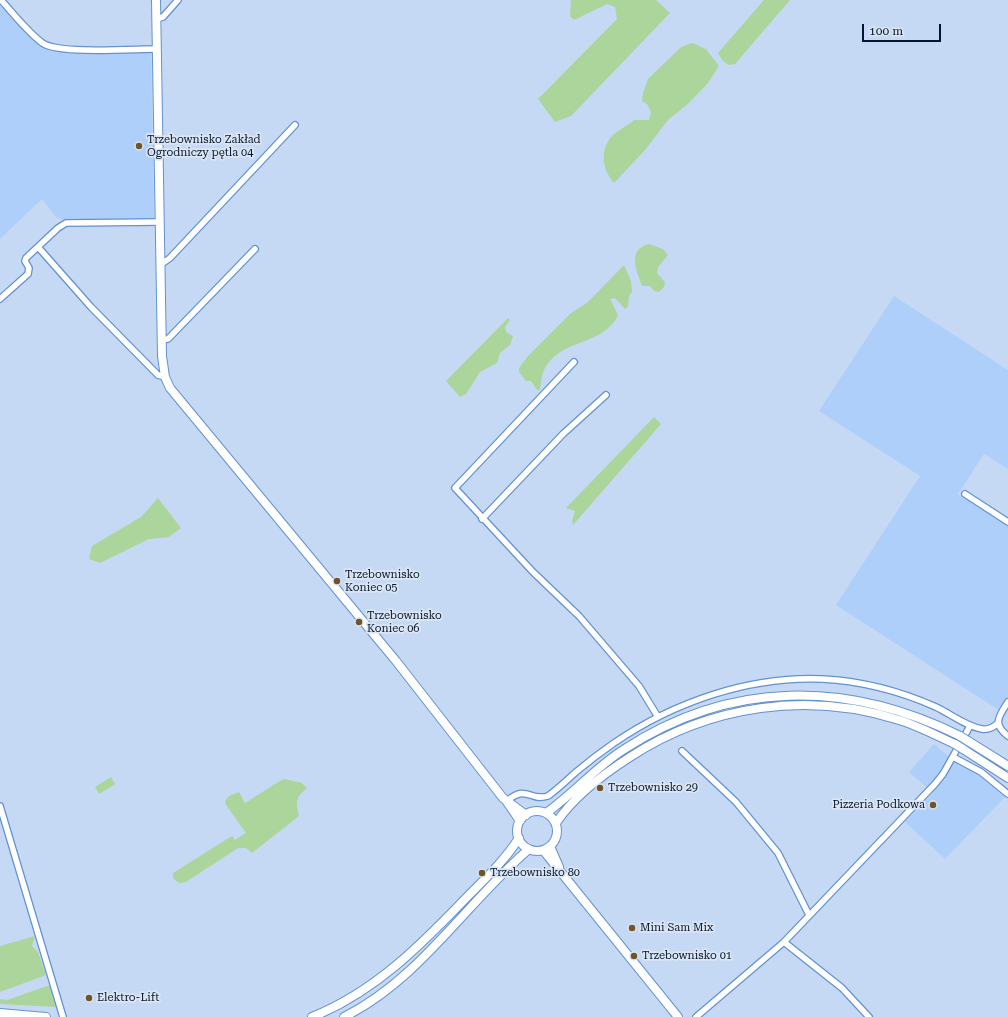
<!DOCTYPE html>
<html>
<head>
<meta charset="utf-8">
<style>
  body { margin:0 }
  #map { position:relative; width:1008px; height:1017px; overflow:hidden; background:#c5d9f4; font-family:"Roboto Serif",serif }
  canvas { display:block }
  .scale { position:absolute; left:862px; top:24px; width:79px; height:18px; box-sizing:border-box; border:2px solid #04162e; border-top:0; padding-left:5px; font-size:12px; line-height:14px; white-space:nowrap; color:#04162e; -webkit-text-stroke:3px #dbe5f3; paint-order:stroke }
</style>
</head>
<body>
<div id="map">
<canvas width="1008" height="1017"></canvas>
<div class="scale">100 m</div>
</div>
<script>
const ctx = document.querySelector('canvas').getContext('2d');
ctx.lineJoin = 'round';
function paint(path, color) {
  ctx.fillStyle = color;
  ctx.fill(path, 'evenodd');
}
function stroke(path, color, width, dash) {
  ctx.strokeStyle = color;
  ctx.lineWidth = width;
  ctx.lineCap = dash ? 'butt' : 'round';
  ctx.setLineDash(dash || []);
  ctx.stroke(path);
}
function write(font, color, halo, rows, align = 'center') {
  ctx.font = font + ' "Roboto Serif",serif';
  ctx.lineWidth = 3.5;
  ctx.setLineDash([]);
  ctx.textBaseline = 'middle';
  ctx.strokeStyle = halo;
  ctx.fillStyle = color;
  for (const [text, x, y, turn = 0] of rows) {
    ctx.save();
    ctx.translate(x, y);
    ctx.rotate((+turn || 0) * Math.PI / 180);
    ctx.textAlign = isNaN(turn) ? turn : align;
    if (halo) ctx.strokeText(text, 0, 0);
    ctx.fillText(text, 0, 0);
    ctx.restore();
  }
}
const built = new Path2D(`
  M 0,5 L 30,37 L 50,51 L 63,53 L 151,52 L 154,219 L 63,220 L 56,217 L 42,199 L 0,239 Z
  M 894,296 L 1008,370 L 1008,469 L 984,454 L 958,494 L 1008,526 L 1008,698 L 1000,711 L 836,605 L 920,476 L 819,411 Z
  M 934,744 L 959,765 L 980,774 L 992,783 L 1006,796 L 945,859 L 905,822 L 933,793 L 909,772 Z`);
const green = new Path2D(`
  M 571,0 L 656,0 L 670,13 L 571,116 L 555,122 L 538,99 L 617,19 L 615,7 L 607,4 L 574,20 L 570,16 Z
  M 764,0 L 790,0 L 735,64 L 728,65 L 722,60 L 718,53 Z
  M 692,43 L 706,49 L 719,66 L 708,83 L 689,103 L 668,120 L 645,150 L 614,183 C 602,169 599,150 613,135 C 619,129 628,126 634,120 L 649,120 L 651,112 L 647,104 L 642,101 L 643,93 L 648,79 L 681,47 Z
  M 649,244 L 663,249 L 668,255 L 658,267 L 657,273 L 665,282 L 664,287 L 659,292 L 654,291 L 650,286 L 642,286 C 637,271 626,250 649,244 Z
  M 624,265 L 631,281 L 632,292 L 629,296 L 628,307 L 625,309 L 615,298 L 610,299 L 618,315 C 605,345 566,337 546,366 C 542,372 541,383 540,390 L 537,390 L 531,381 L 526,381 L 519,372 L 519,368 L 528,356 L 570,314 L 588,302 Z
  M 508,318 L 510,320 L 505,327 L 506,332 L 513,336 L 510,345 L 500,353 L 497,363 L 480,372 L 466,394 L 460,397 L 446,381 Z
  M 654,417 L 661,424 L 573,525 L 572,521 L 575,511 L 566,508 Z
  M 158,498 L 181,528 L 169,537 L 149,539 L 100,563 L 89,559 L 92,546 L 141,517 Z
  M 111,777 L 115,784 L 99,794 L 95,787 Z
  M 284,779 L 302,783 L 307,788 C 295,798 296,801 299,816 L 252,853 L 246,848 L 238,848 L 186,882 L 179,883 L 173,878 L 173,873 L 232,836 L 235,840 L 246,833 L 226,805 L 225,801 L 229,796 L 239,792 L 245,803 C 259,795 270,786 284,779 Z
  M 35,936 L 32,946 L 38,952 L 46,975 L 0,992 L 0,946 Z
  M 50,985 L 57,1007 L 0,1004 L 0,999 L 7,1000 Z`);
const street = new Path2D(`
  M 1,0 C 12,12 31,36 44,44 C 62,54 133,49 157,49
  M 156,19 L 163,17 L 178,0
  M 38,247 L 91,307 L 158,375 L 165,377
  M 160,265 L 170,258 L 295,125
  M 0,299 L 28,274 L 29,268 L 25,261 L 26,258 L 58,228 L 66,223 L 160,222
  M 161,340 L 168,339 L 255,249
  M 574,362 L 455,488 L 533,572 L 579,616 L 639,686 L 658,717
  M 965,494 L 1008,522
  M 482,519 L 563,434 L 606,395
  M 1008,702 C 999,716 992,724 1008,736
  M 682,751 L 736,802 L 778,853 L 809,915
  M 953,757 L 981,772 L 1008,794
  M 507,801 C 527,784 530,802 548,796 C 558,789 567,780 576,772 C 588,762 601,752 614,743 C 674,702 749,676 822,679 C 862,681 900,691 936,707 C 951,714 965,726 982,729 C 988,730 994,727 998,723
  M 0,806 L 63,1017
  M 784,942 L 842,988 L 869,1017
  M 696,1017 L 784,942 L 935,784 L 943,774 L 970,726`);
const secondary = new Path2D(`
  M 156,0 L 162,356 L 165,377 L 170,388 L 396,661 L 503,798 L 526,815
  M 968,741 L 1008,766
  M 963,749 L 1008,778
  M 507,802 L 520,821
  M517 831a20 20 0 1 1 40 0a20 20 0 1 1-40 0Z
  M 546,813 C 573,794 595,768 623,750 C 730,680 847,680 960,736
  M 556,823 C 574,796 602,775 630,757 C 710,705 808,691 899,720 C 919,726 937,736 955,744
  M 550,846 L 559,867
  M 543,850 L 678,1017
  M 0,1013 L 46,1017
  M 312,1017 C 375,992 422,944 468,896 C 486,878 505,860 519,838
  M 344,1017 C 420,979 466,903 529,849`);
const secondaryBridge = new Path2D(`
  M 960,736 L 968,741
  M 955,744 L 963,749`);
const markers = [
  [139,146,4,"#705326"],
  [337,581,4,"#705326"],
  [359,622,4,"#705326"],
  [600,788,4,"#705326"],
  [933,805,4,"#705326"],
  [482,873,4,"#705326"],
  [632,928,4,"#705326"],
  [634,956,4,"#705326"],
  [89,998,4,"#705326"]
];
const poiNames = [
  ["Trzebownisko Zakład",147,140],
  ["Ogrodniczy pętla 04",147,153],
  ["Trzebownisko",345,575],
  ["Koniec 05",345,588],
  ["Trzebownisko",367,616],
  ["Koniec 06",367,629],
  ["Trzebownisko 29",608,788],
  ["Pizzeria Podkowa",925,805,"right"],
  ["Trzebownisko 80",490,873],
  ["Mini Sam Mix",640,928],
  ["Trzebownisko 01",642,956],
  ["Elektro-Lift",97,998]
];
paint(built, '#afcffb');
paint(green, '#acd59b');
stroke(street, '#6392d1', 8);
stroke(secondary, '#6392d1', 10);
stroke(street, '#fff', 5.5);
stroke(secondary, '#fff', 8);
stroke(secondaryBridge, '#6392d1', 10, []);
stroke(secondaryBridge, '#fff', 8);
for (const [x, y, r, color] of markers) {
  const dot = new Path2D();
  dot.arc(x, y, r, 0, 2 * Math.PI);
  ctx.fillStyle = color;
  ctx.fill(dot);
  stroke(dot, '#dbe5f3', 1.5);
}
write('11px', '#04162e', '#dbe5f3', poiNames, 'left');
</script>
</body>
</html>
